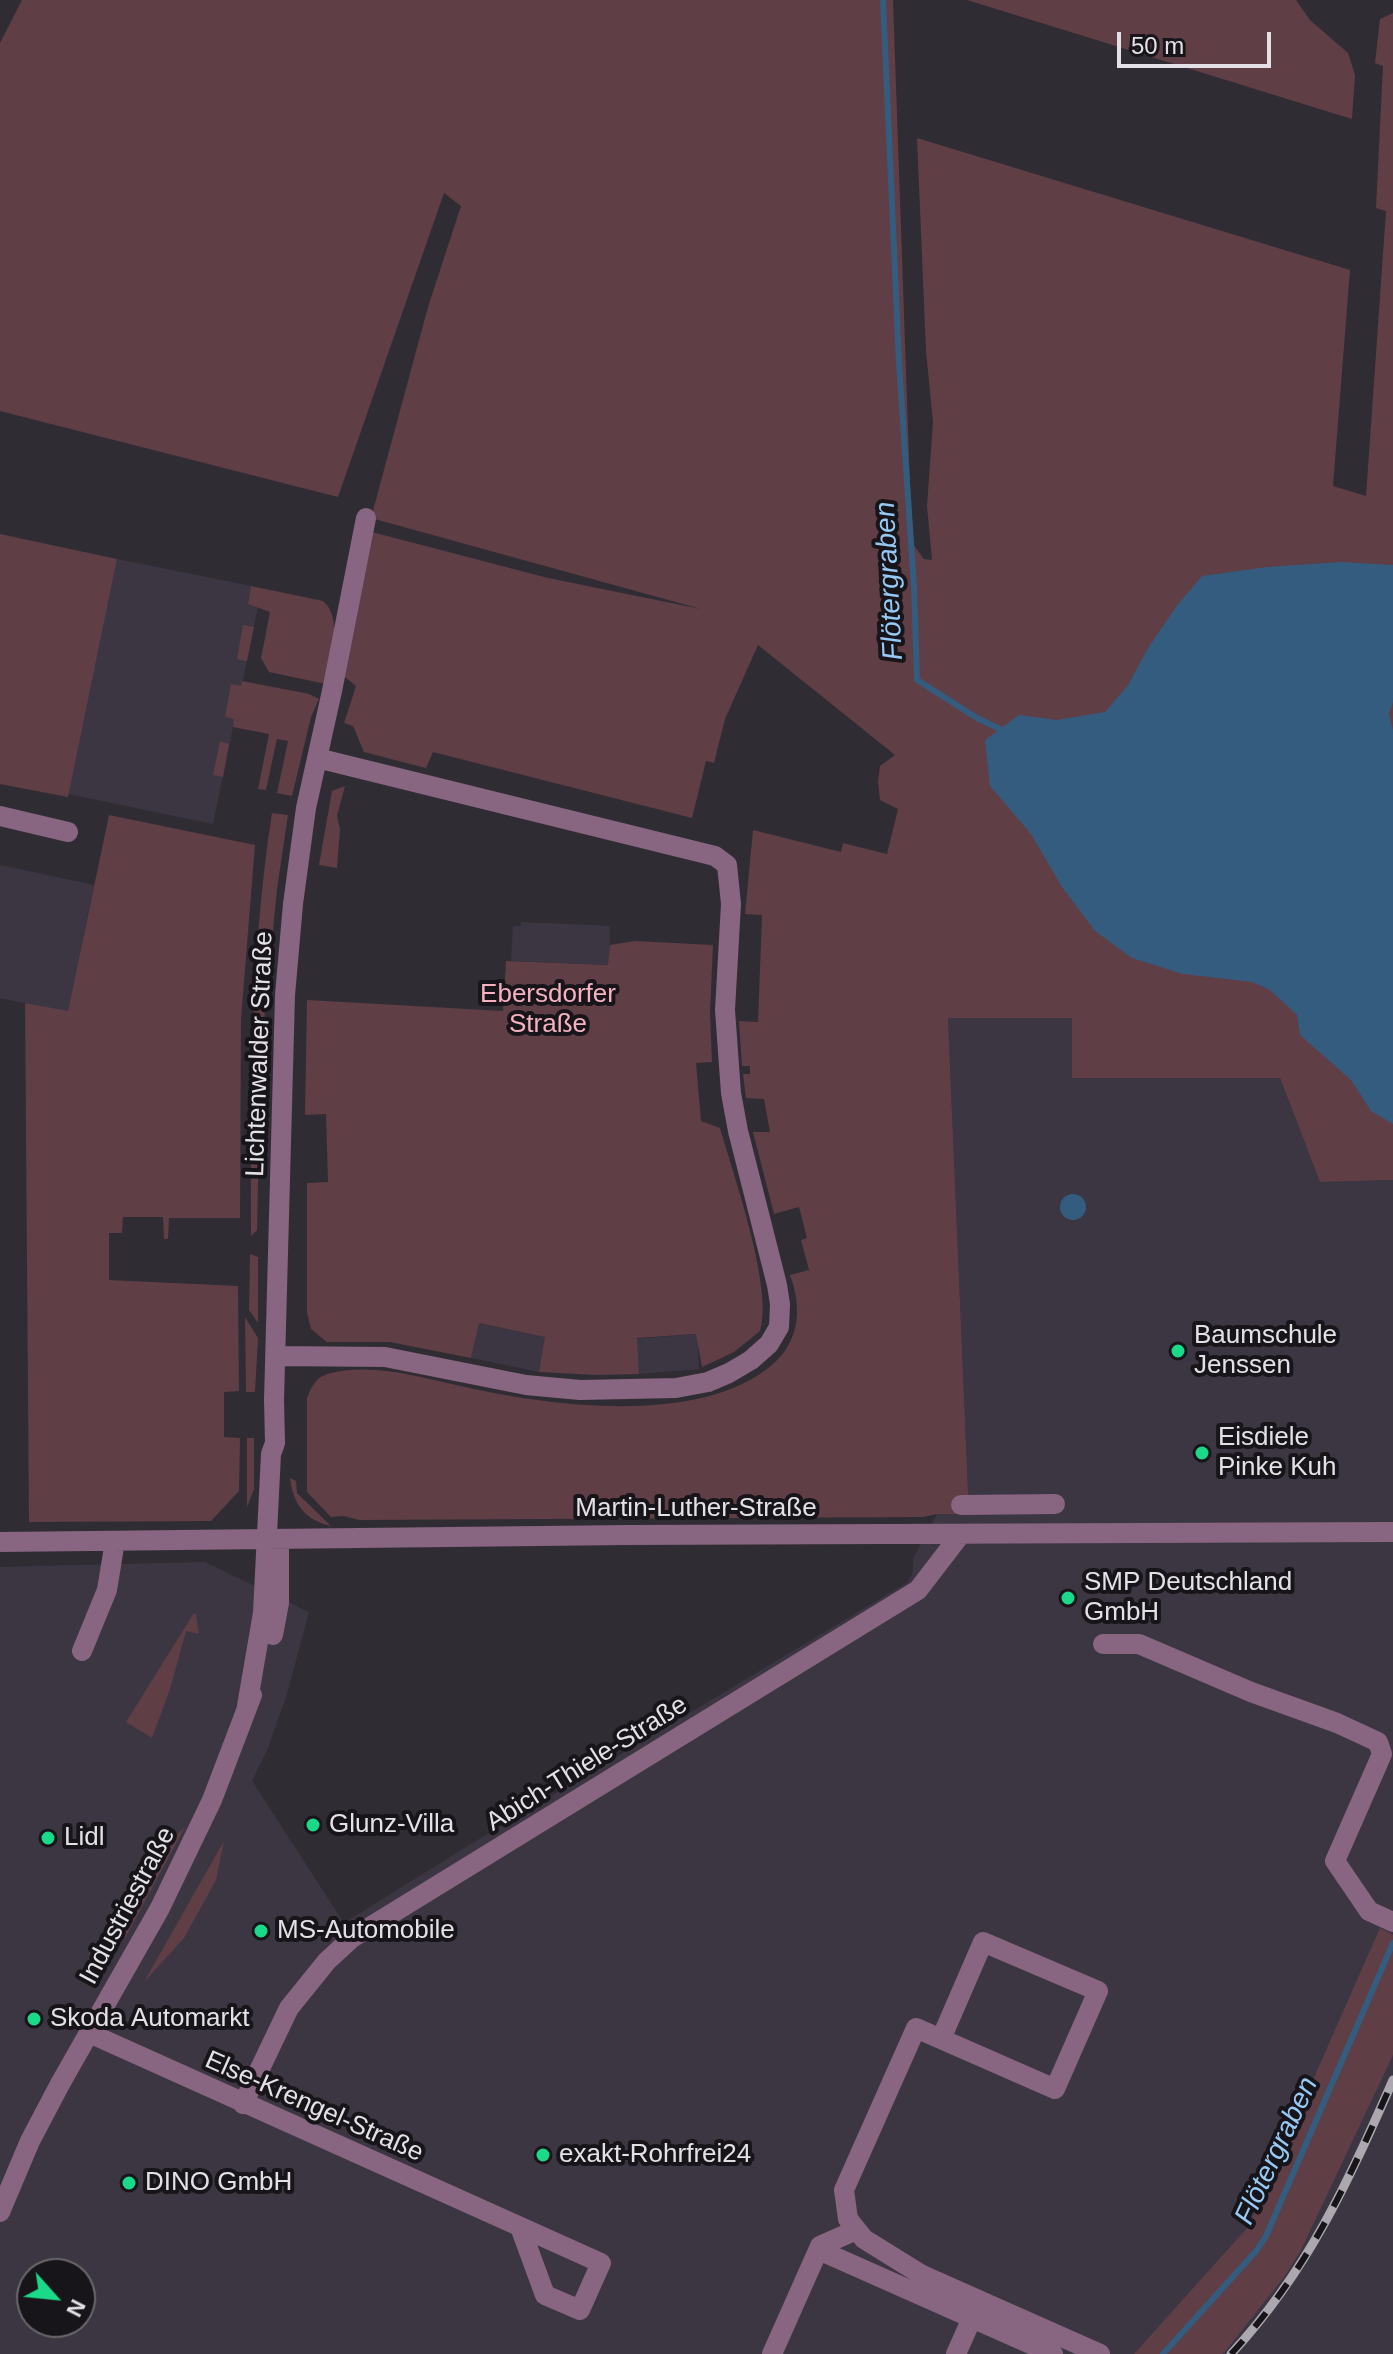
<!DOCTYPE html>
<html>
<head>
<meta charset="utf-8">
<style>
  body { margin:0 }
  #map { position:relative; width:1393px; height:2354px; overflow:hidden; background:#302c34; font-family:Helvetica,sans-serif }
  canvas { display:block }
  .north { position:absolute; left:16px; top:2258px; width:80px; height:80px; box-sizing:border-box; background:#171519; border:2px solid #69676b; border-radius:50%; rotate:117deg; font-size:22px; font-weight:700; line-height:32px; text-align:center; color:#e3e1e6 }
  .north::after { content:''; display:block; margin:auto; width:28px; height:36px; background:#1ad988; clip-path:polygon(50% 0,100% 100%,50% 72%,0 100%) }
  .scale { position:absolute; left:1117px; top:32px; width:154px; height:36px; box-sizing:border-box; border:4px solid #e3e1e6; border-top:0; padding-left:10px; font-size:24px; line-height:28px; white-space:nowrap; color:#e3e1e6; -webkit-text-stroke:6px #171519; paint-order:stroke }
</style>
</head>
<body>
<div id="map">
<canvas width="1393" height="2354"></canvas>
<div class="north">N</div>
<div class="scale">50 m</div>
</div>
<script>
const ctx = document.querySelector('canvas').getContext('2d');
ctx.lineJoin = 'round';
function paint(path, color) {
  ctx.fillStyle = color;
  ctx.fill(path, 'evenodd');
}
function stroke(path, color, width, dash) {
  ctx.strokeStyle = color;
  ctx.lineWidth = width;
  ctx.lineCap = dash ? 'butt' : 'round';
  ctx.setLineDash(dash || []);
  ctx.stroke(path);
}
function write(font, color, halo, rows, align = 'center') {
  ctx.font = font + ' Helvetica,sans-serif';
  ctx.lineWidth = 8;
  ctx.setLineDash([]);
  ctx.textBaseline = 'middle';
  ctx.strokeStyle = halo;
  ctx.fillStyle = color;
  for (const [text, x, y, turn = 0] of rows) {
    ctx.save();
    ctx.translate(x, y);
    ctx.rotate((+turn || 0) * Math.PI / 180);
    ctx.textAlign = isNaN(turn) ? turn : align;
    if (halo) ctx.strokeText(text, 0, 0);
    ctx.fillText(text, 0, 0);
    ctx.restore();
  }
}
const built = new Path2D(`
  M 117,559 L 251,586 L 248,603 L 258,606 L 213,824 L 68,794 Z
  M 0,865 L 94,885 L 68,1012 L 0,998 Z
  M 521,922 L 610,926 L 609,965 L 511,961 L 513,926 L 521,926 Z
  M 948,1018 L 1072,1018 L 1073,1078 L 1280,1078 L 1320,1182 L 1393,1180 L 1393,2354 L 0,2354 L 0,1567 L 205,1562 L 309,1612 L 287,1694 L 268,1748 L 252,1781 L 344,1923 L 466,1847 L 908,1582 L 913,1572 L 913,1559 L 937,1514 L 969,1513 ZM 32,2274 L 80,2274 L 80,2322 L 32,2322 Z
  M 478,1323 L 546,1337 L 539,1372 L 471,1358 Z
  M 697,1334 L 699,1369 L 639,1374 L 636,1339 Z`);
const green = new Path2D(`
  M 22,0 L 893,0 L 912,543 L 924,559 L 932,560 L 927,506 L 933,422 L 926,351 L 917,138 L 1350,270 L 1333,486 L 1366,496 L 1386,211 L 1376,208 L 1383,66 L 1375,63 L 1380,19 L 1393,13 L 1393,1180 L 1320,1182 L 1280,1078 L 1072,1078 L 1072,1018 L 948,1018 L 969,1514 L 937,1514 L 923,1517 L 359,1520 L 344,1516 L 331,1517 L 307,1492 L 307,1398 C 312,1385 317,1376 331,1373 C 377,1362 429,1380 474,1389 C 559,1407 703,1425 773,1364 C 800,1340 802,1308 790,1275 L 809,1270 L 801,1240 L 807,1238 L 799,1207 L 774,1214 L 753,1132 L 770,1132 L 764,1099 L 746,1098 L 743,1074 L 750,1074 L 750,1066 L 742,1066 L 739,1021 L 758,1022 L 762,915 L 745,914 L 753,830 L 841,852 L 843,843 L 887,854 L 898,809 L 880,800 L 878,782 L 880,766 L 895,755 L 758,645 L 725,719 L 714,763 L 706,761 L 692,818 L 433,752 L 426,768 L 364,752 L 353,726 L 344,723 L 356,686 L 341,674 L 372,532 L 548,578 L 701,609 L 371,518 L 428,307 L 461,206 L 444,193 L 338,497 L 0,411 L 0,43 Z
  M 967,0 L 1296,0 L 1310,20 L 1348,53 L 1355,75 L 1352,119 Z
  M 0,534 L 117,559 L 68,797 L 0,784 Z
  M 251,586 L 323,601 C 344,618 330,660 326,684 L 269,672 L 261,658 L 270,612 L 248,604 Z
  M 243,625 L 254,627 L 247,661 L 237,659 Z
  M 242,681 L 309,694 L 319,699 L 311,717 L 292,796 L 277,793 L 288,741 L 277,739 L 266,790 L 258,789 L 269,734 L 233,727 L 234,719 L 225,717 L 231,684 L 241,686 Z
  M 220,741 L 229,744 L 223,777 L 213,775 Z
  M 345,786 L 337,816 L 340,829 L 337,868 L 319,865 L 332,791 Z
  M 272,813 L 288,815 L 277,889 L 261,1052 L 257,1230 L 251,1236 C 251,1094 250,953 272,813 Z
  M 109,815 L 255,845 L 241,1019 L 240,1218 L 169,1218 L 168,1239 L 164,1239 L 163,1217 L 123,1217 L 122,1233 L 109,1233 L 109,1280 L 238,1286 L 239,1391 L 224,1392 L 224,1437 L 240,1438 L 239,1491 L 211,1521 L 29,1522 L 25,1003 L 68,1011 Z
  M 635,941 L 713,945 L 710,1013 L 712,1062 L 696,1063 L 701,1121 L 720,1128 C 733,1174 774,1289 760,1331 L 734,1352 L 702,1367 L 696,1334 L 637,1338 L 639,1374 L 597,1375 L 539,1372 L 545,1337 L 479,1323 L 471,1358 L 390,1342 L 327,1342 L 311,1329 L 307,1313 L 307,1183 L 328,1182 L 326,1114 L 305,1115 L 307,1000 L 503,1011 L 506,961 L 608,965 L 610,945 Z
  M 250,1254 L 258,1257 L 258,1323 L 249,1310 Z
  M 245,1317 L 258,1338 L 255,1392 L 246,1392 Z
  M 247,1438 L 254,1438 L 254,1489 L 247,1507 Z
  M 290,1478 L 296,1481 L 297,1493 L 331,1526 C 305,1520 293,1504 290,1478 Z
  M 194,1613 L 196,1615 L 199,1634 L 186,1631 L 170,1689 L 152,1738 L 126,1722 Z
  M 185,1827 L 124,1940 L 127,1912 L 159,1852 Z
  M 224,1841 L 216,1880 L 184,1938 L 144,1982 Z
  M 1380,1928 L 1393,1935 L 1393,2055 L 1301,2250 L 1285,2276 L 1223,2354 L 1134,2354 L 1248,2227 Z`);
const water = new Path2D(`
  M 1342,562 L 1393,565 L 1393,702 L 1389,714 L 1393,730 L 1393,1124 L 1371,1111 L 1351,1080 L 1300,1035 L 1297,1015 L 1270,990 L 1252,982 L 1183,974 L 1132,958 L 1095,931 L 1062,887 L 1031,834 L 990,786 L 985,740 L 1019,715 L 1057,720 L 1105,712 L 1128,685 L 1148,648 L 1178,604 L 1202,576 L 1267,567 Z
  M1060 1207a13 13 0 1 1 26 0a13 13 0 1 1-26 0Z`);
const stream = new Path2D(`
  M 883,0 L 899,363 L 914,587 L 917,680 L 977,718 L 1006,732
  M 1163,2354 L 1257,2250 L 1266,2236 L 1393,1943`);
const minor = new Path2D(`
  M 0,816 L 68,832
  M 276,1356 L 385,1357 L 526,1385 L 580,1390 L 676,1388 L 708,1382 L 729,1373 L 751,1360 L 769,1344 L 779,1327 L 780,1304 L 777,1285 L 738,1131 L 731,1093 L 725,1010 L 731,904 L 727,865 L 715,856 L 317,758
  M 961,1505 L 1055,1504
  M 0,1542 L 629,1535 L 1393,1532
  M 273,1635 L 279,1603 L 279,1539
  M 1103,1644 L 1139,1644 L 1251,1692 L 1337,1723 L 1378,1742 L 1382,1754 L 1335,1861 L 1369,1911 L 1393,1922
  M 82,1651 L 107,1590 L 115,1541
  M 247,1706 L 263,1613 L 271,1454 L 275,1443 L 274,1400 L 285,995 L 293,904 L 306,808 L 332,691 L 366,518
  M 983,1942 L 1098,1991 L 1055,2089 L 941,2039 Z
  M 89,2033 L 601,2263 L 580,2310 L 545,2295 L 520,2227
  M 941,2039 L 916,2028 L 844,2190 L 848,2219 L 864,2239 L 922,2275 L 1100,2354
  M 243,2104 L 289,2008 L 327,1961 L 352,1938 L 918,1590 L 961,1534
  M 0,2212 L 30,2141 L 60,2084 L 160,1908 L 212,1800 L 252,1695
  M 819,2250 L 1053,2354
  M 772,2354 L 820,2246 L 856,2230
  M 956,2354 L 972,2318`);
const rail = new Path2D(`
  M 1231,2354 C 1308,2271 1348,2182 1393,2080`);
const markers = [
  [1178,1351,8,"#1ad988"],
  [1202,1453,8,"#1ad988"],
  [1068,1598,8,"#1ad988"],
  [313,1825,8,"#1ad988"],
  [48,1838,8,"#1ad988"],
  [261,1931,8,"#1ad988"],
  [34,2019,8,"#1ad988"],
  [543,2155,8,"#1ad988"],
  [129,2183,8,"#1ad988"]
];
const parkNames = [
  ["Ebersdorfer",548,995],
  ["Straße",548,1025]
];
const streetNames = [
  ["Lichtenwalder Straße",260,1054,-88],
  ["Martin-Luther-Straße",696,1509],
  ["Abich-Thiele-Straße",587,1764,-32],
  ["Industriestraße",128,1906,-62],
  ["Else-Krengel-Straße",314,2107,24]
];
const poiNames = [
  ["Baumschule",1194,1336],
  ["Jenssen",1194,1366],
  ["Eisdiele",1218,1438],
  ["Pinke Kuh",1218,1468],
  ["SMP Deutschland",1084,1583],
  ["GmbH",1084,1613],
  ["Glunz-Villa",329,1825],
  ["Lidl",64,1838],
  ["MS-Automobile",277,1931],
  ["Skoda Automarkt",50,2019],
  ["exakt-Rohrfrei24",559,2155],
  ["DINO GmbH",145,2183]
];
const waterNames = [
  ["Flötergraben",890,581,-93],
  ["Flötergraben",1277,2151,-65]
];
paint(built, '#3c3643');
paint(green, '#5f3e46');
paint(water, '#345c7e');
stroke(stream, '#345c7e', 6);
stroke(minor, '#886580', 20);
stroke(rail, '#aba9af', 9);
stroke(rail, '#171519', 6, [18]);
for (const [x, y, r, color] of markers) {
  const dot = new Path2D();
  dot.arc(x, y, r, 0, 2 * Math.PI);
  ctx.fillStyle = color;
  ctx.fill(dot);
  stroke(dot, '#171519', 3);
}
write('26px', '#f6b1c1', '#171519', parkNames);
write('26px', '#e3e1e6', '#171519', streetNames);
write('26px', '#e3e1e6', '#171519', poiNames, 'left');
write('italic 28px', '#97c9f5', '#171519', waterNames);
</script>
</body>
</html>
